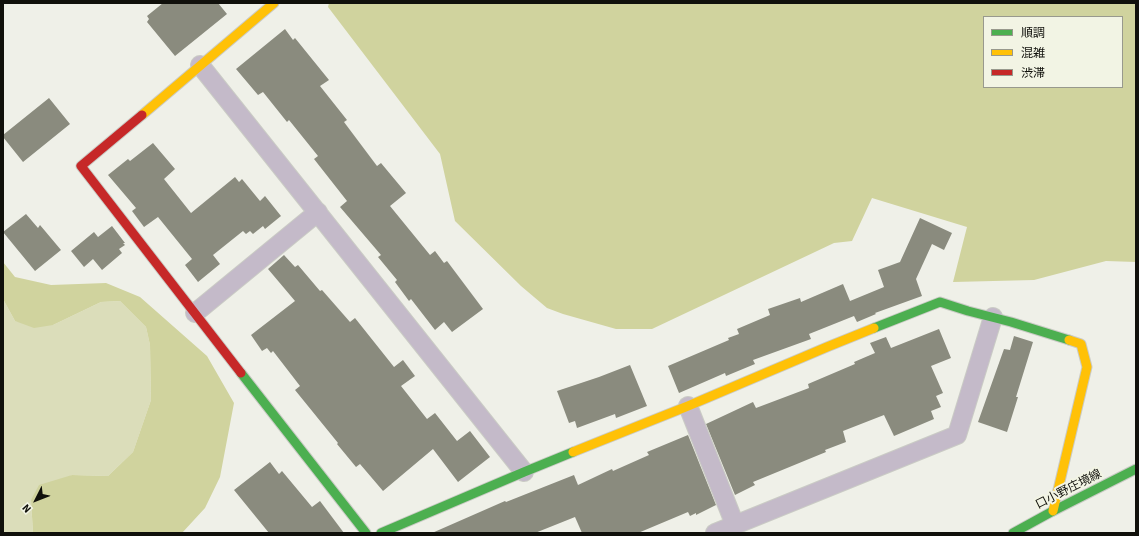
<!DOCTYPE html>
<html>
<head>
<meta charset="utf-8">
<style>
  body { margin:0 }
  #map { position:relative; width:1139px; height:536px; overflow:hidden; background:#eff0e8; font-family:"Source Sans 3","Noto Sans JP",sans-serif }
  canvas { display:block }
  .frame { position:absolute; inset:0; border:4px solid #10100b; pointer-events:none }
  .legend { position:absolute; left:983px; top:16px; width:140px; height:72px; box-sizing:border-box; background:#f2f4e4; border:1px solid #98998d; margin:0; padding:5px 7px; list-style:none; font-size:12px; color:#10100b }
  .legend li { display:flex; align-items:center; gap:8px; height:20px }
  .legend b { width:20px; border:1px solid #98998d }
  .north { position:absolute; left:16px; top:480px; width:40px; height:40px; -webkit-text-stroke:3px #f2f4e4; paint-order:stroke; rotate:228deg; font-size:11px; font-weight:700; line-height:16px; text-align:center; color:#10100b }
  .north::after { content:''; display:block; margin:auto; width:14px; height:18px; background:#10100b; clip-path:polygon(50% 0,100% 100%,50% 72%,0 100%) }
</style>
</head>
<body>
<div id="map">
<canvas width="1139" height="536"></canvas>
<div class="frame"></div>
<ul class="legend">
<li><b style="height:5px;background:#4caf50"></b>順調</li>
<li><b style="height:5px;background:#ffc107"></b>混雑</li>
<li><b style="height:5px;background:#c62828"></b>渋滞</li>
</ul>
<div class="north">N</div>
</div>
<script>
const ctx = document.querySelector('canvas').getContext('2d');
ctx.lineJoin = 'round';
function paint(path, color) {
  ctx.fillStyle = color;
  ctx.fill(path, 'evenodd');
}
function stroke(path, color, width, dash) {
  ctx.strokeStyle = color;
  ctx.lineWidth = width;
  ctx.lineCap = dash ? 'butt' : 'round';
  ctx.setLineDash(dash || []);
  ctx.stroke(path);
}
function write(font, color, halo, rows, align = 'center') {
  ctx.font = font + ' "Source Sans 3","Noto Sans JP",sans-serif';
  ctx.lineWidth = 4;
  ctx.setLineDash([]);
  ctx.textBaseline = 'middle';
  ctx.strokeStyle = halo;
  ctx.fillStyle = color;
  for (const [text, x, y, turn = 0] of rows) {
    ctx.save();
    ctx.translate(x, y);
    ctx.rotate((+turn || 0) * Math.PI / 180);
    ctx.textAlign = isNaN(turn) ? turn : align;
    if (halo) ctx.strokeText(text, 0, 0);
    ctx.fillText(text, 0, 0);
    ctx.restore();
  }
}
const green = new Path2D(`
  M 3,299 L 15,321 L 53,325 L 101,302 L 120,301 L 146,327 L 150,345 L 151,400 L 133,452 L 108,476 L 72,475 L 31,500 L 33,533 L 3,533 Z`);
const forest = new Path2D(`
  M 329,3 L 1136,3 L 1136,262 L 1106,261 L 1034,280 L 953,282 L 967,227 L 872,198 L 852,241 L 834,243 L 652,329 L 616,329 L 563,314 L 547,308 L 521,286 L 455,221 L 440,154 L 328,7 ZM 984,17 L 1122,17 L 1122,87 L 984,87 Z
  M 3,262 L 15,277 L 51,285 L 106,283 L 140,297 L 207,356 L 234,403 L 220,477 L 205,508 L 182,533 L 33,533 L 31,500 L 39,485 L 72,475 L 108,476 L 133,452 L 151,400 L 150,345 L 146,327 L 120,301 L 101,302 L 53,325 L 34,328 L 15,321 L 3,299 Z`);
const building = new Path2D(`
  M 163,3 L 218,3 L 227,14 L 175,56 L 147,22 L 149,19 L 147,16 Z
  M 285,29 L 293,40 L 295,38 L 329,80 L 320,86 L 347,120 L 344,122 L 377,166 L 381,163 L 406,193 L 390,206 L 430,255 L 435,251 L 444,263 L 447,261 L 483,309 L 452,332 L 444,322 L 435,330 L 411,299 L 409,301 L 395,282 L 397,280 L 378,257 L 381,255 L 340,207 L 347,201 L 314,159 L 318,156 L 289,120 L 287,122 L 263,92 L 258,95 L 236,69 Z
  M 49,98 L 70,124 L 23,162 L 3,137 L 3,135 Z
  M 153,143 L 175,169 L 164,179 L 191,213 L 235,177 L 239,182 L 242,179 L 260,201 L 265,196 L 281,216 L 265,229 L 263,226 L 253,234 L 250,231 L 246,234 L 243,231 L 213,255 L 220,264 L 198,282 L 185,265 L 192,259 L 158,217 L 144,227 L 132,211 L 136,208 L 108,175 L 128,159 L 130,161 Z
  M 26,214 L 38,228 L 40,225 L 61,250 L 35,271 L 3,232 Z
  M 920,218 L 952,233 L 944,250 L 932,244 L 916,279 L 922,296 L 875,313 L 876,314 L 857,322 L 854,316 L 809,334 L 811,339 L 753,360 L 755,364 L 726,376 L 725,373 L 679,393 L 668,366 L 729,340 L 728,338 L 739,334 L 737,329 L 770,315 L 768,309 L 800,298 L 801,302 L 843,284 L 850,301 L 884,287 L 878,270 L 900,262 Z
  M 112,226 L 125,243 L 123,243 L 125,245 L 119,249 L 122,253 L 102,270 L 93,259 L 84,267 L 71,251 L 94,232 L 98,237 Z
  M 284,255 L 295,267 L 298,265 L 320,291 L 322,290 L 350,322 L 355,318 L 394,367 L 403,360 L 415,376 L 401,386 L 427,419 L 435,413 L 457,441 L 470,431 L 490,457 L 458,482 L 433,449 L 383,491 L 360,464 L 356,467 L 337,444 L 338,443 L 295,390 L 300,386 L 273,351 L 271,353 L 267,348 L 262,351 L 251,335 L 295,301 L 268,269 Z
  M 939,329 L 951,358 L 931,366 L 943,393 L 936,396 L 941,407 L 931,411 L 934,419 L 894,436 L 884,415 L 843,431 L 846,442 L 825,450 L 826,452 L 753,482 L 755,485 L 735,495 L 706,424 L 753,402 L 756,408 L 809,388 L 808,384 L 855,364 L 854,362 L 875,353 L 870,343 L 886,337 L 891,348 Z
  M 1014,336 L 1033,342 L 1016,397 L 1018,397 L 1007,432 L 978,422 L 1004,349 L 1010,350 Z
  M 630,365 L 647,406 L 616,418 L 615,414 L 577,428 L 575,421 L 569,423 L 557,391 L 599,377 Z
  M 688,435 L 716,505 L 696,515 L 696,513 L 690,516 L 688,512 L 638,533 L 582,533 L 575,517 L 535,533 L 432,533 L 505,501 L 506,502 L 574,475 L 578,485 L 612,469 L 613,471 L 649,455 L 647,452 Z
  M 270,462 L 279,474 L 282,471 L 312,507 L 320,501 L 344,533 L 269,533 L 234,490 Z`);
const street = new Path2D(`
  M 200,65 L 524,472
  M 195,313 L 318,212
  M 688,406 L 735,525
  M 715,533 L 957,435 L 993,317`);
const fast = new Path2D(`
  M 874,328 L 940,302 L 968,311 L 1011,322 L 1069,340
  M 241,373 L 366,533
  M 381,533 L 524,472 L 573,452
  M 1013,533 L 1053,511 L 1136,469`);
const slow = new Path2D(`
  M 142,115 L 274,3
  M 573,452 L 688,406 L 827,347 L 874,328
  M 1053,511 L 1087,367 L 1081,344 L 1069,340`);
const jam = new Path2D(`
  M 142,115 L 81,166 L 241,373`);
const streetNames = [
  ["口小野庄境線",1069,490,-27]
];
paint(green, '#dbddba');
paint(forest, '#d0d39e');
paint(building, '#8a8b7e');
stroke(street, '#cacbc5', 20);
stroke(fast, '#cacbc5', 11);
stroke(slow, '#cacbc5', 11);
stroke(jam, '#cacbc5', 11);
stroke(street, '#c4bac9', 18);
stroke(fast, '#4caf50', 9);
stroke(slow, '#ffc107', 9);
stroke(jam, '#c62828', 9);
write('12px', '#10100b', '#f2f4e4', streetNames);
</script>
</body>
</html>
